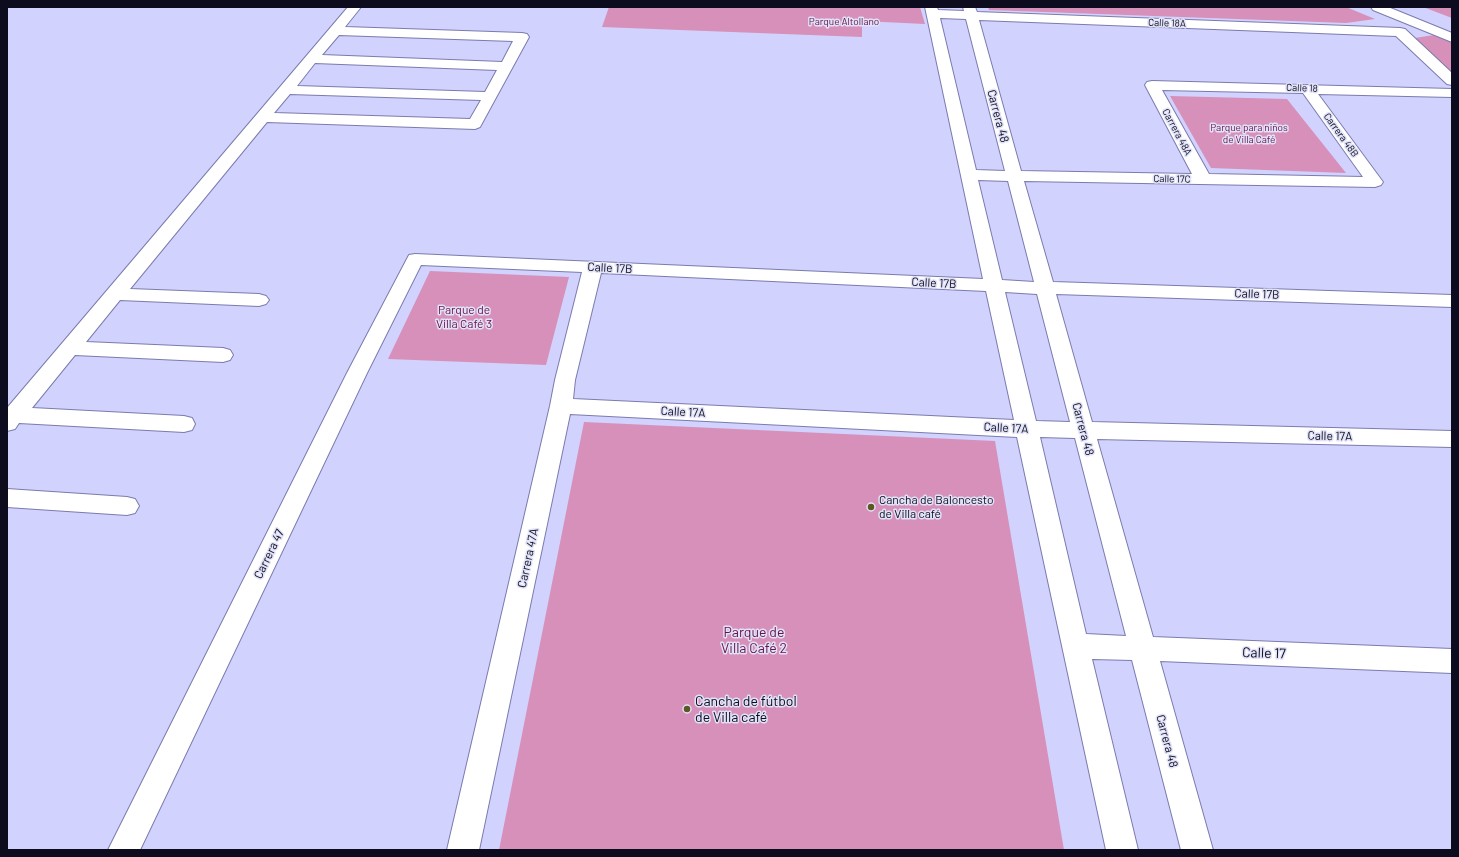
<!DOCTYPE html>
<html>
<head>
<meta charset="utf-8">
<style>
  body { margin:0 }
  #map { position:relative; width:1459px; height:857px; overflow:hidden; background:#d1d2fe; font-family:Barlow,sans-serif }
  canvas { display:block }
  .frame { position:absolute; inset:0; border:8px solid #0d0c1e; pointer-events:none }
</style>
</head>
<body>
<div id="map">
<canvas width="1459" height="857"></canvas>
<div class="frame"></div>
</div>
<script>
const ctx = document.querySelector('canvas').getContext('2d');
ctx.lineJoin = 'round';
function paint(path, color) {
  ctx.fillStyle = color;
  ctx.fill(path, 'evenodd');
}
function stroke(path, color, width, dash) {
  ctx.strokeStyle = color;
  ctx.lineWidth = width;
  ctx.lineCap = dash ? 'butt' : 'round';
  ctx.setLineDash(dash || []);
  ctx.stroke(path);
}
function write(font, color, halo, rows, align = 'center') {
  ctx.font = font + ' Barlow,sans-serif';
  ctx.lineWidth = 3;
  ctx.setLineDash([]);
  ctx.textBaseline = 'middle';
  ctx.strokeStyle = halo;
  ctx.fillStyle = color;
  for (const [text, x, y, turn = 0] of rows) {
    ctx.save();
    ctx.translate(x, y);
    ctx.rotate((+turn || 0) * Math.PI / 180);
    ctx.textAlign = isNaN(turn) ? turn : align;
    if (halo) ctx.strokeText(text, 0, 0);
    ctx.fillText(text, 0, 0);
    ctx.restore();
  }
}
const green = new Path2D(`
  M 609,7 L 920,7 L 925,24 L 862,21 L 862,37 L 602,27 Z
  M 988,7 L 1346,7 L 1375,19 L 1346,23 L 989,10 Z
  M 1423,7 L 1452,7 L 1452,18 Z
  M 1441,34 L 1452,39 L 1452,80 L 1408,39 Z
  M 1170,96 L 1287,99 L 1346,173 L 1211,168 Z
  M 430,271 L 569,277 L 546,365 L 388,359 Z
  M 584,422 L 995,441 L 1064,850 L 499,850 Z`);
const lane = new Path2D(`
  M 348,7 L 361,7 L 345,27 L 522,33 L 527,34 L 529,37 L 480,127 L 475,129 L 267,122 L 130,289 L 259,294 L 266,296 L 269,300 L 266,304 L 259,306 L 120,300 L 86,342 L 223,348 L 230,350 L 233,355 L 230,360 L 223,362 L 75,355 L 32,408 L 184,416 L 192,418 L 195,424 L 192,430 L 184,432 L 19,423 L 15,429 L 7,431 L 7,408 ZM 339,35 L 513,41 L 502,62 L 322,55 ZM 315,63 L 497,70 L 485,92 L 297,86 ZM 290,94 L 481,100 L 470,119 L 274,113 Z
  M 7,489 L 127,497 L 135,499 L 139,506 L 135,513 L 127,515 L 7,507 Z`);
const street = new Path2D(`
  M 925,7 L 937,7 L 938,10 L 964,11 L 963,7 L 975,7 L 977,12 L 1400,28 L 1405,29 L 1452,73 L 1452,85 L 1447,84 L 1396,36 L 979,20 L 1021,171 L 1192,174 L 1145,85 L 1147,82 L 1152,81 L 1452,89 L 1452,97 L 1318,94 L 1383,182 L 1381,185 L 1375,187 L 1024,181 L 1053,282 L 1452,295 L 1452,307 L 1056,294 L 1092,422 L 1452,431 L 1452,447 L 1097,439 L 1153,637 L 1452,649 L 1452,673 L 1160,661 L 1213,850 L 1181,850 L 1132,660 L 1092,659 L 1138,850 L 1106,850 L 1017,437 L 570,414 L 479,850 L 447,850 L 550,406 L 555,380 L 582,272 L 421,265 L 367,373 L 140,850 L 108,850 L 347,373 L 409,255 L 415,254 L 983,279 ZM 940,18 L 966,19 L 1005,171 L 976,170 ZM 1162,90 L 1303,93 L 1363,177 L 1209,174 ZM 978,180 L 1008,181 L 1034,282 L 1002,280 ZM 601,273 L 986,291 L 1014,420 L 573,399 L 575,380 ZM 1005,292 L 1037,294 L 1070,422 L 1036,421 ZM 1040,437 L 1075,438 L 1126,636 L 1086,634 Z
  M 1371,7 L 1388,7 L 1452,33 L 1452,42 L 1373,10 Z`);
const markers = [
  [871,507,4,"#5c5724"],
  [687,709,4,"#5c5724"]
];
const farParknames = [
  ["Parque Altollano",844,22],
  ["Parque para niños",1249,128],
  ["de Villa Café",1249,140]
];
const farStreetnames = [
  ["Calle 18A",1167,23,2],
  ["Calle 18",1302,88,2],
  ["Carrera 48A",1177,132,62],
  ["Carrera 48B",1341,135,54],
  ["Calle 17C",1172,179,1]
];
const streetNames = [
  ["Carrera 48",998,116,75],
  ["Calle 17B",610,268,3],
  ["Calle 17B",934,283,3],
  ["Calle 17B",1257,294,2],
  ["Calle 17A",683,412,3],
  ["Calle 17A",1006,428,3],
  ["Carrera 48",1083,429,75],
  ["Calle 17A",1330,436,1],
  ["Carrera 47",269,554,-64],
  ["Carrera 47A",528,558,-78],
  ["Carrera 48",1167,741,75]
];
const parkNames = [
  ["Parque de",464,310],
  ["Villa Café 3",464,324]
];
const poiNames = [
  ["Cancha de Baloncesto",879,500],
  ["de Villa café",879,514]
];
const nearParknames = [
  ["Parque de",754,632],
  ["Villa Café 2",754,648]
];
const nearStreetnames = [
  ["Calle 17",1264,653,2]
];
const nearPoinames = [
  ["Cancha de fútbol",695,701],
  ["de Villa café",695,717]
];
paint(green, '#d790b9');
stroke(lane, '#7b7bad', 2);
stroke(street, '#7b7bad', 2);
paint(lane, '#fff');
paint(street, '#fff');
for (const [x, y, r, color] of markers) {
  const dot = new Path2D();
  dot.arc(x, y, r, 0, 2 * Math.PI);
  ctx.fillStyle = color;
  ctx.fill(dot);
  stroke(dot, '#e1e2f8', 1.5);
}
write('10px', '#65114a', '#e1e2f8', farParknames);
write('10px', '#0d0c1e', '#e1e2f8', farStreetnames);
write('12px', '#0d0c1e', '#e1e2f8', streetNames);
write('12px', '#65114a', '#e1e2f8', parkNames);
write('12px', '#0d0c1e', '#e1e2f8', poiNames, 'left');
write('14px', '#65114a', '#e1e2f8', nearParknames);
write('14px', '#0d0c1e', '#e1e2f8', nearStreetnames);
write('14px', '#0d0c1e', '#e1e2f8', nearPoinames, 'left');
</script>
</body>
</html>
